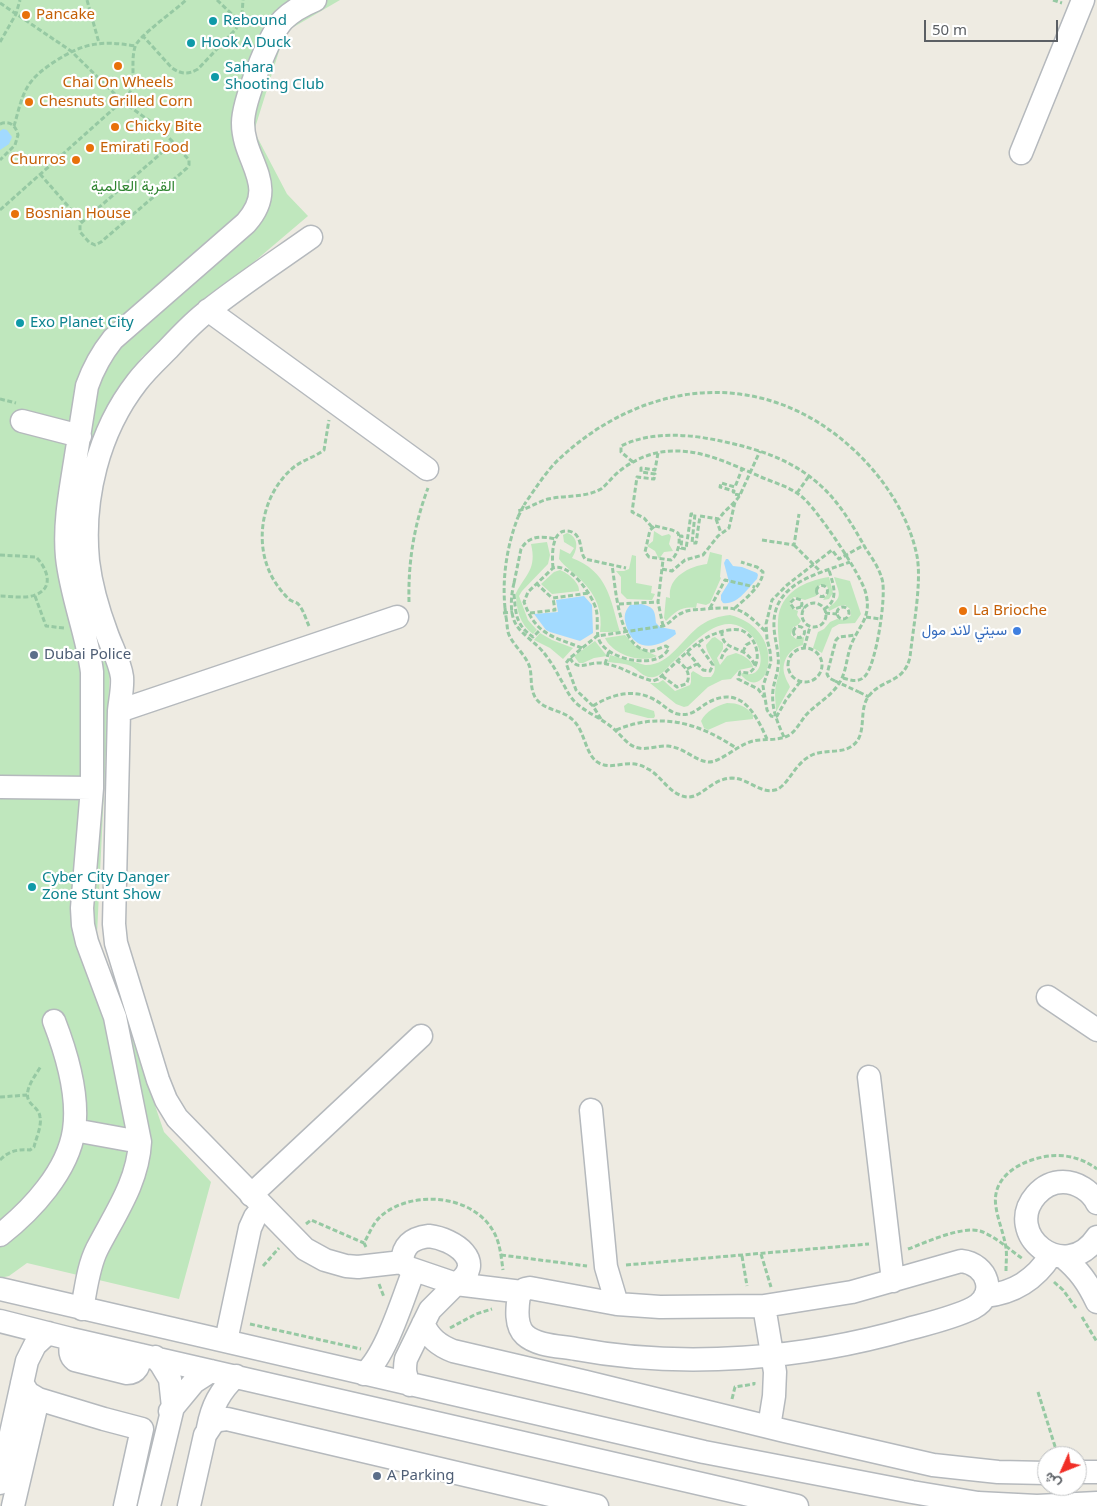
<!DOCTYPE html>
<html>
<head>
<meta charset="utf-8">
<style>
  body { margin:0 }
  #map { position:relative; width:1097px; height:1506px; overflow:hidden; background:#eeebe2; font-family:"Noto Sans",Vazirmatn,sans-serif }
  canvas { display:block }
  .north { position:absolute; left:1037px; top:1446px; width:50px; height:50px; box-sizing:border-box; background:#fff; border:1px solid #bdbfc1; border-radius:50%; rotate:226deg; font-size:14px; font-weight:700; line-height:20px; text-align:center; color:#5b5f64 }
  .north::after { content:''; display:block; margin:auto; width:18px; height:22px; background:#f12e26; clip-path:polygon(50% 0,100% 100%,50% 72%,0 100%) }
  .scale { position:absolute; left:924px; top:20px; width:134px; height:22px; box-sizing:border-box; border:2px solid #5b5f64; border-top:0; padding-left:6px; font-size:15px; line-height:18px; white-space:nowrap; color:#5b5f64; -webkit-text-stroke:4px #fff; paint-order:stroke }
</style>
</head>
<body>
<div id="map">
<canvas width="1097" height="1506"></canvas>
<div class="north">ش</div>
<div class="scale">50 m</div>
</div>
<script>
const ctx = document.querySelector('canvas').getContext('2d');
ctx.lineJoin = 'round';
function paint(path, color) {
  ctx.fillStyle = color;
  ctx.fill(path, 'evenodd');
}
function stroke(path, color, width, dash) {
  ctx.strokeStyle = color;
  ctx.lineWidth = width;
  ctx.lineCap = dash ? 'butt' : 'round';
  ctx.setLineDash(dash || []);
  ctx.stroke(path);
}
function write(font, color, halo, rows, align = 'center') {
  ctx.font = font + ' "Noto Sans",Vazirmatn,sans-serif';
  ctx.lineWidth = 4.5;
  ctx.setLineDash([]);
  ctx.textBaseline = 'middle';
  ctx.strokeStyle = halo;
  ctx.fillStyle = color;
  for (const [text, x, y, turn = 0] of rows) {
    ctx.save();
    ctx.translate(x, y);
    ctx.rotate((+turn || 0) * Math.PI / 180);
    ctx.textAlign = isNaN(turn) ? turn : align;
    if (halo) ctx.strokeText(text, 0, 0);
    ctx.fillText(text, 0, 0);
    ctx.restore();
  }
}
const green = new Path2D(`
  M 0,0 L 340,0 L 285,32 L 254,131 L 287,194 L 308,216 L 142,357 L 98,423 L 79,481 L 110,669 L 97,934 L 164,1132 L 211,1182 L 179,1299 L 27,1263 L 9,1276 L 0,1278 Z
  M 654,531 L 662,536 L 669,534 L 671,536 L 669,544 L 673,551 L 664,552 L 659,559 L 655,551 L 647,546 L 653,541 Z
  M 567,533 C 579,537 578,549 572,558 C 608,572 610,598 620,632 L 600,632 C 603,612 596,595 582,581 C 574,573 565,567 559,559 L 560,549 L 570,554 L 574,548 L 564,542 L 563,535 Z
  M 547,542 L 550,555 L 548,564 L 522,591 L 519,596 L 528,620 L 537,630 L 533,634 C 520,625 516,609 516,593 C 526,574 537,569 531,544 Z
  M 710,552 L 722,555 L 720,577 L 721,578 L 710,603 L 706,605 L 697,603 L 696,608 C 682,606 676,611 666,621 L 664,618 L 666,597 L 670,598 C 667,577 690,566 707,564 Z
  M 632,555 L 636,556 L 636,583 L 652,586 L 651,593 L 655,594 L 652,600 L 627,599 L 621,593 L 621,577 L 616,571 L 624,571 L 629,569 Z
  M 560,570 C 568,573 580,583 579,591 L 552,594 L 541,584 L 554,572 Z
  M 829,577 L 833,593 L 829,599 L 823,600 L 829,592 L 827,586 L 822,584 L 816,588 L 816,596 L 805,600 L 794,597 L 790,600 L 791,608 L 798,611 L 797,615 L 801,621 L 798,625 L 793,627 L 791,635 L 796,639 L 804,637 L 803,645 C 789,648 780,663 785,676 C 786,680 789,684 790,687 L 776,712 C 776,703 774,694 776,685 C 777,679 780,673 780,666 C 781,651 777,635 778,620 C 780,592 805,581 829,577 Z
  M 834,577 L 850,581 L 861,614 L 855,623 L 839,624 L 832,628 L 822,653 L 813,648 L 818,632 L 824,629 L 830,622 L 837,619 L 846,620 L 851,615 L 850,609 L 845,605 L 839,606 L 829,611 L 828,608 C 844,596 839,594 834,577 Z
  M 730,615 C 791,631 768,706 741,675 L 742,673 C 773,683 763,627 731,624 C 710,622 686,650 672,663 C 667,668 661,676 654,677 C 644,679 639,670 631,666 C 624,663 616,663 608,662 L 610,655 L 645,665 C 670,666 682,638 701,625 C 710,619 719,616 730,615 Z
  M 540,633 L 552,640 L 573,648 L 563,659 L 550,648 L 534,640 Z
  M 625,635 L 635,646 L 657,656 C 641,664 612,654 605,638 Z
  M 715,637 L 723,643 L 723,649 L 717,658 L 720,665 L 727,656 L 736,653 C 743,655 752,660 753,667 L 739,670 L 731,679 L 722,680 L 708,687 L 688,706 L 684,707 L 676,704 L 650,683 L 658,683 L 663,680 L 675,691 L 690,685 L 691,682 L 691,673 L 693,671 L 703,677 L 711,677 C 722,665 706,656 706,645 L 712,638 Z
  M 595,641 L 607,656 L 594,658 L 583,663 L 579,663 L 574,656 Z
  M 628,703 L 654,711 L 655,716 L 654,718 L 648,718 L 625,712 L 624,706 Z
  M 727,703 C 738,703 746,706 753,715 L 753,719 L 726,722 L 708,730 L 704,728 L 701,721 C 706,711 716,706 727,703 Z`);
const water = new Path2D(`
  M 3,129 L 7,130 L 12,137 L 9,144 L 0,150 L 0,131 Z
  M 726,559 L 728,559 L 733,566 L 742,567 L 757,573 L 758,575 L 757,579 C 747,589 738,605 723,603 L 721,600 L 721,595 L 729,582 L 724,563 Z
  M 584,596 L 592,605 L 593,633 L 580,641 L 550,632 L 546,630 L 534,614 L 558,612 L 556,600 Z
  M 641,604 C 654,607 655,610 656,623 L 660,627 L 675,630 L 676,634 C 659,648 635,653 627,628 C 624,619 623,613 630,605 Z`);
const path = new Path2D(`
  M 87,0 L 99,43
  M 217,0 L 240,22
  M 1053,0 L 1062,3
  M 0,3 L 71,51 L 122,101 L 162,130 L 189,160 L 189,165 L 187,168 L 101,242 L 95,245 L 89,242 L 80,232 L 80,224 L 174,142
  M 142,35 L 172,68 C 181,74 188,75 198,69 L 236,29 L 242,15 L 243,0
  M 0,42 L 16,14 L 20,0
  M 0,124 C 10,120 16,126 18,135 L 15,145 L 0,160
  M 14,126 C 18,113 21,97 28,86 C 35,75 44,69 54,62 C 83,43 101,40 135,46
  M 40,174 L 82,222
  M 0,210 L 128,96 C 137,80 130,63 135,47 C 138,36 176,10 186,0
  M 0,399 L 16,403
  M 633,462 L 621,452 L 621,446 C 651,431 689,434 721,441 C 758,449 791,459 820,485 C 840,503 853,526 866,549 C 872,558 879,568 882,579 C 887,594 876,668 864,677 C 858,683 850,680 843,678
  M 797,493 L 809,476
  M 740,495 L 733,494 L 734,491 L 720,487 L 721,483 L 735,487 L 742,469
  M 716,519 L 721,533
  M 655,526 L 672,530 L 678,533 C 681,541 678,555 671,560 L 649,557 L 645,552 L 650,530 Z
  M 652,527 L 644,518 L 632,512 L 637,477 L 654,479 L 655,474 L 641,472 L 641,468 L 655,470 L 658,453
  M 679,536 L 682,536 L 681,548 L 686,549 L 691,514 L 695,514 L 692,543 L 696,543 L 700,516 L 719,519 C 725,509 734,505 740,495 L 760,451
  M 762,540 L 794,545 L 799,514
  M 794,545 L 822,573
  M 0,555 L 36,557 C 47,568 55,588 35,595 C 26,599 10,596 0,596
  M 553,568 C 552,557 551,530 567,531 C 571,531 575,533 577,536 C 582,543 580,552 585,559 L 626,568
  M 662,569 L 672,571 L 685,560 L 703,555 L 718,536 L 729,528 L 735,502
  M 514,583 C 511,595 509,615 517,626 C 523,635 537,644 544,653 C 553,664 558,675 565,687 C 568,693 571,698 576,703 C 588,714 604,719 616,731 C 623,737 629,747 639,748 C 648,750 659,745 668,746 C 685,748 695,761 709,762 C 721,762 737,745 753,741 C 765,738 779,742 791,734 C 797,729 801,721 806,715 C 816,704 830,697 838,685 C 846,674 846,661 850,648 C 857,627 872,619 866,594 C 863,577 815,506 801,496 C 790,487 775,483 761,477 C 733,465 704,450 673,451 C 652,451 630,461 615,475 C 610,480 606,485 601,489 C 585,498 566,495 548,499 C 537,502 528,509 517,511
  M 514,583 L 521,549 C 529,535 542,536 556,539
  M 536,583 L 552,598
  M816.5 591a5.5 5.5 0 1 1 11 0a5.5 5.5 0 1 1-11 0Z
  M 514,594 C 516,614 515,624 533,637 L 540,630
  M 35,596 L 46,626 L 64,628
  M 409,602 C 408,562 414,525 428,488
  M802 615a12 12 0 1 1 24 0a12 12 0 1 1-24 0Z
  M 619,604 L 658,602
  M837 613a6 6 0 1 1 12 0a6 6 0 1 1-12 0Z
  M 801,607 L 802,604 L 801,600 L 795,598 L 790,603 L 794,609 L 801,607 L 804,609
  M 505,608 C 502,577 507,546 518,517
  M 710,608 L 725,580 L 755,587
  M 735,608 C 745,599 762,586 763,572 L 757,567 L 741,562
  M 824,609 C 840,600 833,584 829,570
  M 503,613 L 513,612
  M 530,613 L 555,610 L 553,598 L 589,593
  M 825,613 L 837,614
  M 506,617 C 507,622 507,627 508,632 C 512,645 526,654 530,668 C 532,678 530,688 535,697 C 543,711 562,709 573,720 C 586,732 585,758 601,764 C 615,770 629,757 648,769 C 662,776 670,796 688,797 C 703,797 711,779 732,778 C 748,778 760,794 775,790 C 788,787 794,763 812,755 C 825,749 841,754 852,746 C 868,735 858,712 868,697 C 882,678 904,684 910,657 C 913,628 922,583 917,556 C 909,516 884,478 854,450 C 764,366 645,378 558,460 C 545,473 535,489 524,505
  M 866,617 L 880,619
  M 309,626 C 306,620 304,611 299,605 C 297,602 293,602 290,600 C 284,595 279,588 275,582 C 252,546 261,494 294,467 C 303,460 315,457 324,450 L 329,420
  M 663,626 L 658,602 L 663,560
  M793.5 632a5.5 5.5 0 1 1 11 0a5.5 5.5 0 1 1-11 0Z
  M 722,631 C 721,646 732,646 743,652 C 749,655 753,661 756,667
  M788 665a17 17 0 1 1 34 0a17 17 0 1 1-34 0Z
  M 582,648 C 552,636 536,635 524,602 L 528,592 L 553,568 C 569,562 592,594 596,609 C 599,619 595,633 600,642 C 611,661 659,670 669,648 L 666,646 C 660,647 655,652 648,651 C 618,646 616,589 612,565
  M 804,648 L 810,627
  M 687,652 L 703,670 L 710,671 L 713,665 L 698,644
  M 743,652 L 746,645 L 753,641
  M 570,658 C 577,672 588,662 601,663 C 623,666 633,676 653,681 L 658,679 C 677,663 695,639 720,632 C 726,630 737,628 743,631 C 758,638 763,664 749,673 L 740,672 L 738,679 L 758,689 L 764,697
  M 721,659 L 724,652 L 729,647
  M 605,664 L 609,651
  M 687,669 L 697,664
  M 662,676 L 677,687 L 686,684 C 692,675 686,666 677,661
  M 835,681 L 829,678 L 827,674 L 836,640 L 839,637 L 856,635
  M 800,682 L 786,700 L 777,716 L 775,717 L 771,716 L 767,710 L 763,686 L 771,662 L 770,651 L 767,639 L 766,624 L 772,600 L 787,585 L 832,550 L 839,559 L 864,545
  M 859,692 L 869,697
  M 593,706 C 612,694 635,688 655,700 C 663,704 669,712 678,714 C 692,717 698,708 709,702 C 742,685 756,715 767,739
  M 601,719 L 593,706 L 576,690 L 566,663 L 570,658 L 597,636 L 663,626 C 671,623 674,616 682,613 C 688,609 697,610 705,609 C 738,606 742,608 766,632
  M 616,730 C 660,712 697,722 736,748
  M 784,737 C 777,722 771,707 773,690 C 774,682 777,675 778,667 C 780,652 773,637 774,621 C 776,582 820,573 850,562
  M 0,1097 L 27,1095
  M 0,1160 C 9,1151 17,1149 30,1150 L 34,1147 C 36,1138 42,1126 40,1117 C 39,1109 33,1107 29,1101 C 23,1090 36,1075 41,1066
  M 306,1224 L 311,1220 L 364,1243
  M 366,1247 L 364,1243 C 369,1234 373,1223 381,1216 C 411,1190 470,1194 492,1229 C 500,1241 501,1256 503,1270
  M 908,1249 C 927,1242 961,1226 980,1231 C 995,1236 1010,1250 1023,1259
  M 761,1254 L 771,1287
  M 501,1255 L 587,1266
  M 742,1256 L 747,1286
  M 626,1265 L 869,1244
  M 263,1266 L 279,1248
  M 1006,1271 C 1006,1263 1007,1255 1006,1248 C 1004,1234 998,1221 996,1207 C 991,1178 1018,1162 1043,1157 C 1062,1153 1081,1157 1097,1169
  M 1054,1282 L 1063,1290 L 1076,1308
  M 379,1284 L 384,1297
  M 1082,1317 L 1097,1342
  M 250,1324 L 361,1349
  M 450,1328 L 476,1314 L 492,1309
  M 1038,1392 L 1058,1456
  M 732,1399 L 735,1387 L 754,1384 L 754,1382`);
const minor = new Path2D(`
  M 1021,153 L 1083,0
  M 311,237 C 277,261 242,284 209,310 C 194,321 181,335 168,349 C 157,360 146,370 137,382 C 98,432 82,499 88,561 C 91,586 98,610 107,634 C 112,648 120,662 122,677 C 123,688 120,700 119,711 L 114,924 L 116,943 L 158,1080 L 166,1100 L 177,1118 L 305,1249 L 325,1260 L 346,1266 L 358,1267 L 402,1262
  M 208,310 L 427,469
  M 22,421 L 80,436
  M 119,711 L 397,617
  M 0,787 L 92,788
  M 1048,997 L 1097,1030
  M 869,1077 L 893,1281
  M 591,1110 L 606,1267 L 617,1304
  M 74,1130 L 140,1142
  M 251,1195 L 421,1036
  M 1097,1203 C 1091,1191 1077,1182 1063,1182 C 1052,1182 1043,1187 1036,1195 C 1002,1234 1065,1285 1097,1237
  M 0,1235 C 32,1210 68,1171 74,1130 C 79,1096 66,1052 54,1021
  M 429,1236 C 454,1239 488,1262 456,1284 L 409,1268 L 402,1262 C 403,1244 413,1238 429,1236 Z
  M 1063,1257 C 1079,1270 1088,1283 1097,1302
  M 961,1261 C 988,1264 998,1295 973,1308 C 953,1318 930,1323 908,1329 C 804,1359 683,1369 576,1349 C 560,1346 537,1346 525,1335 C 515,1326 517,1308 519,1295 L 525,1289 L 530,1288 L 617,1304 L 660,1307 L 764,1306 L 852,1292 Z
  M 0,1289 L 704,1452 L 912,1492 L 978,1503 L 1037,1506 L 1097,1503
  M 985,1296 C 1014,1293 1035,1280 1051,1255
  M 764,1306 L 775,1372 L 774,1396 L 769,1427
  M 82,1309 C 86,1289 88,1267 97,1249 C 115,1214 138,1182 140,1142 L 115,1017 L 87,942 L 83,925 L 82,908 L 92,788 L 92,672 C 87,633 71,596 67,557 C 64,525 70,493 75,462 C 79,437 83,412 87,386 C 93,369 101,354 113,339 L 246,223 C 280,185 243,162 243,123 C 243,102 269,35 283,20 C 292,11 303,5 315,0
  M 0,1321 L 71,1339 L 797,1506
  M 423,1324 C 430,1338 438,1345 453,1351 L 586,1382 L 785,1431 L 933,1465 L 998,1472 L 1047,1473
  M 71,1339 C 71,1347 68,1355 75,1360 L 127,1373 C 138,1373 139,1364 141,1355
  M 226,1341 L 250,1228 L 255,1217 L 263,1207
  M 364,1374 C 386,1356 403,1298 414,1270
  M 22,1383 L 28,1393 L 38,1399 L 104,1419 L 142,1429 L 125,1506
  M 410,1385 C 405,1376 404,1370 406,1359 L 430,1310 L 456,1284 L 522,1292
  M 170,1411 L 194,1382 L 211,1371
  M 208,1428 C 212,1406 220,1391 236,1376
  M 1077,1472 L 1097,1472
  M 0,1483 L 27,1361 L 35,1345 L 48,1333
  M 13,1506 L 38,1399
  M 149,1506 L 173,1407 L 170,1379 L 161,1364 L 155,1357
  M 189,1506 L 205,1435 L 213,1423 L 219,1420 L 227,1419 L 597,1506`);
const pathBridge = new Path2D(`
  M 518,517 L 524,505
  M 505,608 L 506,617
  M 835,681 L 859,692`);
const markers = [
  [26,15,5,"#e8710a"],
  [213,21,5,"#0f9aa8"],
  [191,43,5,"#0f9aa8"],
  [118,66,5,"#e8710a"],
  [215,77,5,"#0f9aa8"],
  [29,102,5,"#e8710a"],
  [115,127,5,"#e8710a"],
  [90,148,5,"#e8710a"],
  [76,160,5,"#e8710a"],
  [15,214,5,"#e8710a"],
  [20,323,5,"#0f9aa8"],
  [963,611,5,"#e8710a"],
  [1017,631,5,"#3f7fe0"],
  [34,655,5,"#5c6f8a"],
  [32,887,5,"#0f9aa8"],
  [377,1476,5,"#5c6f8a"]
];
const foodNames = [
  ["Pancake",36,15],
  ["Chai On Wheels",118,83,"center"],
  ["Chesnuts Grilled Corn",39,102],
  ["Chicky Bite",125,127],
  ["Emirati Food",100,148],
  ["Churros",66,160,"right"],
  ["Bosnian House",25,214],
  ["La Brioche",973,611]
];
const cultureNames = [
  ["Rebound",223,21],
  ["Hook A Duck",201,43],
  ["Sahara",225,68],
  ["Shooting Club",225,85],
  ["Exo Planet City",30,323],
  ["Cyber City Danger",42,878],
  ["Zone Stunt Show",42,895]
];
const parkNames = [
  ["القرية العالمية",133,187]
];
const shopNames = [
  ["سيتي لاند مول",1007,631]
];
const serviceNames = [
  ["Dubai Police",44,655],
  ["A Parking",387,1476]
];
paint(green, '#bfe7bd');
paint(water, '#a2daff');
stroke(minor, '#b5b9bd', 25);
stroke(path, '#96c9a3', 3, [5, 2.5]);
stroke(minor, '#fff', 22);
stroke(pathBridge, '#96c9a3', 3, [5, 2.5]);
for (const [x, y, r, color] of markers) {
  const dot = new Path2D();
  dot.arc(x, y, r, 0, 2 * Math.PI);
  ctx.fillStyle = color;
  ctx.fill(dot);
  stroke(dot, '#fff', 2);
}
write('15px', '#c56008', '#fff', foodNames, 'left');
write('15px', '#0d838f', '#fff', cultureNames, 'left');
write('15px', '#308531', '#fff', parkNames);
write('15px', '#366cbe', '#fff', shopNames, 'right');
write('15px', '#4e5e75', '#fff', serviceNames, 'left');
</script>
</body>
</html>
